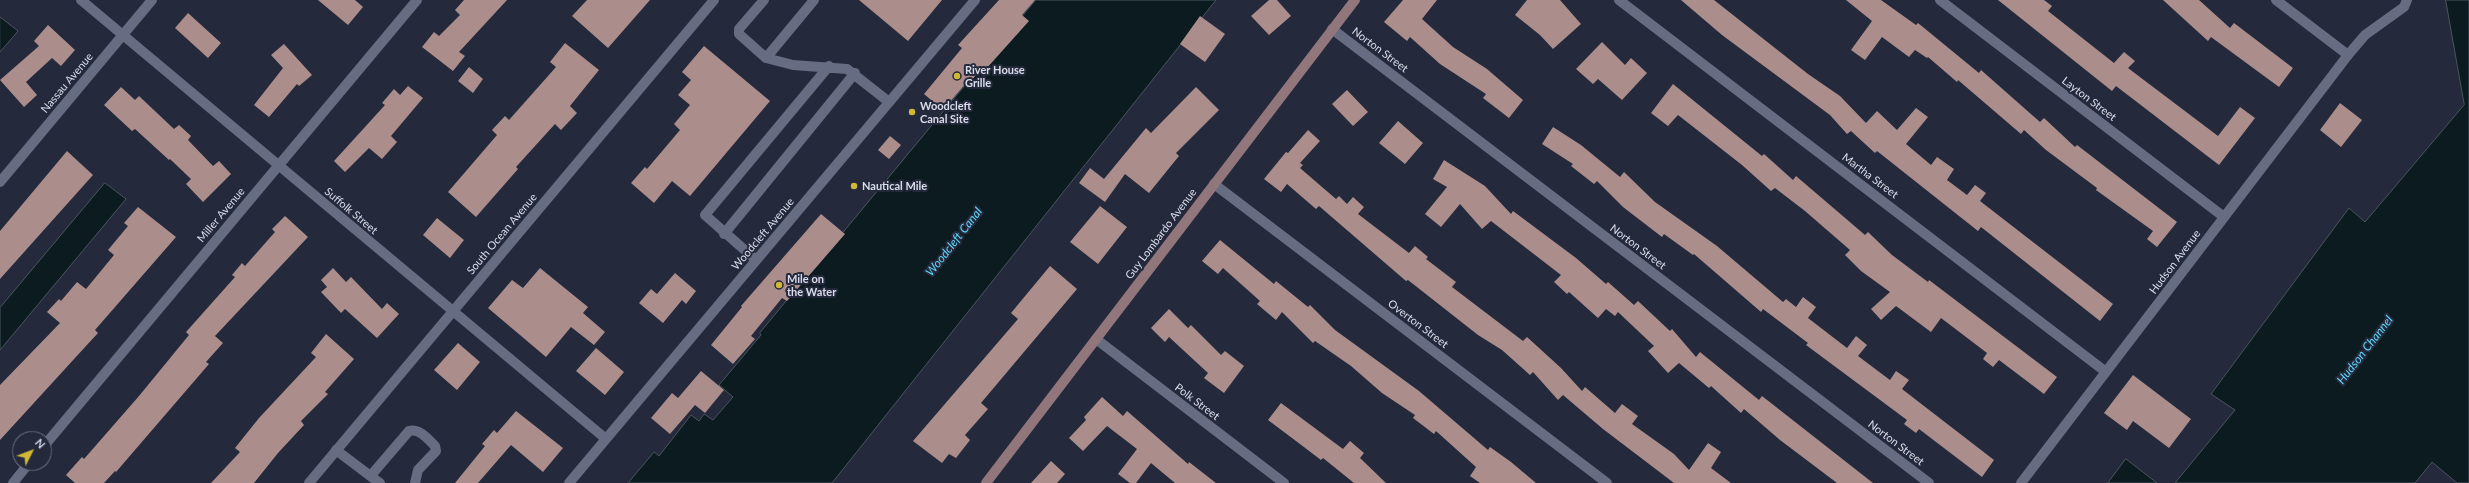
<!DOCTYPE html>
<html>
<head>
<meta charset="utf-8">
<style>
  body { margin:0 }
  #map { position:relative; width:2469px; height:483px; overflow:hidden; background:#25293c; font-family:Lato,sans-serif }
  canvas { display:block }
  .north { position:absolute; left:12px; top:431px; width:40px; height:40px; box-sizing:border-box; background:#25293c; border:1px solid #6d7181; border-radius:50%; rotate:48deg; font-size:11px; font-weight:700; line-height:16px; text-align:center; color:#d9dce9 }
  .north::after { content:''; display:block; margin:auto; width:14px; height:18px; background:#d0b836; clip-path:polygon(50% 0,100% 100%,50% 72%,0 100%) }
</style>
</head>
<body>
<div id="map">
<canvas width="2469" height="483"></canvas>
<div class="north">N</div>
</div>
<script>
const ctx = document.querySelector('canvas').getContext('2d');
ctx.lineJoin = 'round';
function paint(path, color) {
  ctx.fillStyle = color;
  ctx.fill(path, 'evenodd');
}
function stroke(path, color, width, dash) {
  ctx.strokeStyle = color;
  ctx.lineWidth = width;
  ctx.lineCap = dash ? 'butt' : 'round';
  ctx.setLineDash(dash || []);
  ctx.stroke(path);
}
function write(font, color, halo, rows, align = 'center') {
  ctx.font = font + ' Lato,sans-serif';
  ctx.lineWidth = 4;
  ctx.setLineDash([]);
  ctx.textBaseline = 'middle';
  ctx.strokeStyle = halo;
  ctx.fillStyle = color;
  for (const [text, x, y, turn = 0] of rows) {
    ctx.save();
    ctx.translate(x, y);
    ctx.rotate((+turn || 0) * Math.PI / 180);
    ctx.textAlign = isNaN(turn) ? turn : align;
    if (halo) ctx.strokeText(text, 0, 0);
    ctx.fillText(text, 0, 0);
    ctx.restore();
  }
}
const water = new Path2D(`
  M 1036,0 L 1216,0 L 832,483 L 628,483 L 654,452 L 659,456 L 691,415 L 699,421 L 704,414 L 713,420 L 733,397 L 719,385 L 761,335 L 760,333 Z
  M 2446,0 L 2469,0 L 2469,483 L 2457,483 L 2432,462 L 2415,483 L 2175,483 L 2235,410 L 2211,394 L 2349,208 L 2365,222 L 2464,105 Z
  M 0,17 L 18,31 L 0,52 Z
  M 105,183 L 126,199 L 0,350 L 0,308 Z
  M 2126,459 L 2157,483 L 2108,483 Z`);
const building = new Path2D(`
  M 318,0 L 355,0 L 363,7 L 348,25 Z
  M 464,0 L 507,0 L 459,52 L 465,56 L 453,71 L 422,47 L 434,32 L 439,36 L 460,15 L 455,10 Z
  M 587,0 L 650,0 L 608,48 L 572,16 Z
  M 859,0 L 942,0 L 908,41 Z
  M 999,0 L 1035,0 L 1022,15 L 1029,21 L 986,69 L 983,66 L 969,84 L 967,82 L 943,110 L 924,94 L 962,48 L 958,45 Z
  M 1269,0 L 1277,0 L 1291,16 L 1269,35 L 1251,16 Z
  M 1403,0 L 1437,0 L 1422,19 L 1453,47 L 1487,69 L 1523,100 L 1509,118 L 1483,98 L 1486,94 L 1440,64 L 1410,37 L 1407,41 L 1384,22 Z
  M 1527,0 L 1560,0 L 1581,24 L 1553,49 L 1540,35 L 1515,15 Z
  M 1681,0 L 1714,0 L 1808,74 L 1840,96 L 1866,123 L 1877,111 L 1897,130 L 1916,108 L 1928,117 L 1906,144 L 1931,165 L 1937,157 L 1954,169 L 1947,180 L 1967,195 L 1975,185 L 1986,193 L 1980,201 L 2113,304 L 2100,321 L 1981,227 L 1978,231 L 1877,151 L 1875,153 L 1851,131 L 1847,134 L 1830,115 L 1722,35 Z
  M 1846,0 L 1881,0 L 1916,25 L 1918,23 L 1979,73 L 1981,70 L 2040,122 L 2044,118 L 2075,147 L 2077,145 L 2177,222 L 2157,247 L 2147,239 L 2153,231 L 2096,190 L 2097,188 L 2046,150 L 2024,130 L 2021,134 L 1958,80 L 1957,82 L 1928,57 L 1927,58 L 1915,50 L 1909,57 L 1882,37 L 1865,60 L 1851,50 L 1872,21 Z
  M 1998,0 L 2044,0 L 2052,6 L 2048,11 L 2114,63 L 2124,52 L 2135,61 L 2128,68 L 2218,136 L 2240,107 L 2255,118 L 2219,165 L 2116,86 L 2112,91 Z
  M 2163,0 L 2199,0 L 2230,28 L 2234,23 L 2293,68 L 2279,87 L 2211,37 L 2208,41 Z
  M 188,13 L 221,43 L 208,58 L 175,28 Z
  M 1200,16 L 1225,34 L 1205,62 L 1180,44 Z
  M 48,25 L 75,50 L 61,66 L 52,58 L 26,82 L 37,95 L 24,107 L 0,80 L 39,46 L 34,41 Z
  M 1602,42 L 1625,65 L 1631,58 L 1647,73 L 1622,100 L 1598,79 L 1593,84 L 1576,69 Z
  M 565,43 L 599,70 L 570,106 L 577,113 L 561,130 L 555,124 L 516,167 L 518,169 L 476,217 L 448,192 L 497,135 L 492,130 L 505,116 L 509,120 L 556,67 L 550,62 Z
  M 284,44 L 312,75 L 299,86 L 297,84 L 269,117 L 254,105 L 283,68 L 271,55 Z
  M 704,46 L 770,101 L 690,196 L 672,181 L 654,203 L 631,183 L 645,167 L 647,169 L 680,130 L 674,124 L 690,105 L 678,95 L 691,80 L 682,72 Z
  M 469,67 L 483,79 L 473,93 L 458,81 Z
  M 1673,84 L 1762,156 L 1764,154 L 1793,180 L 1796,176 L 1865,235 L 1868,232 L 1892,255 L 1928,282 L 1929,280 L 2057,377 L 2044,394 L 1999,360 L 1993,367 L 1983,359 L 1987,353 L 1941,318 L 1931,332 L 1896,306 L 1881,320 L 1871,309 L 1890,292 L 1861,271 L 1845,255 L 1850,250 L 1805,211 L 1775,188 L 1771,191 L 1742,165 L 1678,115 L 1668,126 L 1651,113 Z
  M 408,86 L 423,98 L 391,136 L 397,142 L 382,159 L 369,148 L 345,172 L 334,161 L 385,105 L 382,103 L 394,89 L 400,95 Z
  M 121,87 L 135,100 L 139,96 L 174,129 L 179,125 L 191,136 L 188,140 L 213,166 L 219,161 L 231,174 L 203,202 L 186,184 L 191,179 L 170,159 L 169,160 L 135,129 L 132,131 L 104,105 Z
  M 1196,87 L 1219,110 L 1176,153 L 1179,156 L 1149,193 L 1125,174 L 1105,202 L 1079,183 L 1090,168 L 1104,179 L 1146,128 L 1151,133 Z
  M 1347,90 L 1368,112 L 1353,126 L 1332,104 Z
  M 2340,103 L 2362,120 L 2341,147 L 2320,130 Z
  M 1398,121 L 1423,143 L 1405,164 L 1379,143 Z
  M 1553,127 L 1581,145 L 1620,177 L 1624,172 L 1655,202 L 1717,246 L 1783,302 L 1786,299 L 1796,307 L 1803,297 L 1816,307 L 1808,318 L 1847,348 L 1856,336 L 1867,345 L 1858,356 L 1890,380 L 1896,371 L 1909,380 L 1902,389 L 1994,460 L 1982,477 L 1919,429 L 1916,433 L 1904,424 L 1907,420 L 1806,345 L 1808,343 L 1763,309 L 1761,312 L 1694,254 L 1693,255 L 1664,234 L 1662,237 L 1623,207 L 1597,181 L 1594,184 L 1571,166 L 1573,164 L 1542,144 Z
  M 1308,130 L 1320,141 L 1300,163 L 1303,165 L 1300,168 L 1336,199 L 1339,196 L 1347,204 L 1353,197 L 1364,207 L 1358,214 L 1409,253 L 1415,246 L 1428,257 L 1426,259 L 1456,282 L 1452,287 L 1523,341 L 1527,337 L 1561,368 L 1582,391 L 1585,387 L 1615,413 L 1622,404 L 1638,416 L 1632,424 L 1674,454 L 1689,470 L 1708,443 L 1721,452 L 1711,468 L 1731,483 L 1674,483 L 1603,429 L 1563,395 L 1558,400 L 1533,372 L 1530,375 L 1502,350 L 1478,335 L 1408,280 L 1406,281 L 1319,206 L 1316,209 L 1287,184 L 1281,192 L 1264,179 L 1286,152 L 1288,153 Z
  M 890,136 L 901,145 L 889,159 L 878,150 Z
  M 67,151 L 93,175 L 0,279 L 0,231 Z
  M 1444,160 L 1485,186 L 1511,214 L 1513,211 L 1576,258 L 1606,284 L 1608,282 L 1634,305 L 1638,301 L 1670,331 L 1672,329 L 1696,357 L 1700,352 L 1759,400 L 1762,396 L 1873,483 L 1837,483 L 1780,440 L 1744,409 L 1741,413 L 1711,386 L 1709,388 L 1679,363 L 1668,373 L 1648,351 L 1654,346 L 1618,312 L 1615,316 L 1606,309 L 1598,318 L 1569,292 L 1567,294 L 1554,282 L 1561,275 L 1491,221 L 1482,229 L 1460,204 L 1441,227 L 1425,214 L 1447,187 L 1433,179 Z
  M 1100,206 L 1127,227 L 1098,264 L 1070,242 Z
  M 138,207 L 176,237 L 95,330 L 98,333 L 86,346 L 0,440 L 0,385 L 60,323 L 47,312 L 59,299 L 61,301 L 77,282 L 86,289 L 114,255 L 108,250 L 128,226 L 124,223 Z
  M 821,214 L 845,234 L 787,301 L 782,298 L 751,336 L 755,339 L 733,364 L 711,345 L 742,307 L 741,306 Z
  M 285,216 L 308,237 L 215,336 L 223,343 L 206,362 L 209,364 L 116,472 L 115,471 L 104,483 L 75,483 L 66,475 L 82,457 L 84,459 L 139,396 L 189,335 L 186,332 L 235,277 L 232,275 L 242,263 L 245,266 L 275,232 L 272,229 Z
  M 437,218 L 464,240 L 450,258 L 423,235 Z
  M 1220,240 L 1274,284 L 1276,281 L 1308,307 L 1310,305 L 1335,330 L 1419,391 L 1488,450 L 1490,447 L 1511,462 L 1536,483 L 1480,483 L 1470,476 L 1476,467 L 1436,431 L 1434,434 L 1413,418 L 1415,415 L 1382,393 L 1351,366 L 1315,341 L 1313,343 L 1282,312 L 1276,320 L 1257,304 L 1260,301 L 1223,268 L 1218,274 L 1202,261 Z
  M 1050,266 L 1077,289 L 981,403 L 988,409 L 965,435 L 970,440 L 956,458 L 949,454 L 942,463 L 913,441 L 1018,319 L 1011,313 Z
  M 333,268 L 346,282 L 351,277 L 382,309 L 387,303 L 399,314 L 377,338 L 345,309 L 341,313 L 321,292 L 327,287 L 321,280 Z
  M 540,268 L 588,307 L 583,313 L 605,332 L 594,345 L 571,327 L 546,357 L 488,308 L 512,280 L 523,288 Z
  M 675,273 L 696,291 L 686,304 L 682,300 L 663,323 L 639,303 L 651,289 L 657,294 Z
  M 1169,309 L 1188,328 L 1191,325 L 1221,355 L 1225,351 L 1244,366 L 1224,393 L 1204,378 L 1208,373 L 1169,337 L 1165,342 L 1151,328 Z
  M 326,334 L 354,359 L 325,392 L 328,394 L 301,421 L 304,425 L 278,453 L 254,483 L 211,483 L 240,452 L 235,448 L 259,418 L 316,357 L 311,353 Z
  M 458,343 L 480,362 L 457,390 L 434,370 Z
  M 596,348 L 624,372 L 605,395 L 576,371 Z
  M 701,371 L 724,390 L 705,413 L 695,405 L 670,434 L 651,418 L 672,393 L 678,398 Z
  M 2133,375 L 2191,419 L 2169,448 L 2133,421 L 2127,430 L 2104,413 Z
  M 1102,397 L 1123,416 L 1127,411 L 1188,464 L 1189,462 L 1216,483 L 1175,483 L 1151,463 L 1136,483 L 1130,483 L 1118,474 L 1137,449 L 1107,426 L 1083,451 L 1069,438 L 1086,420 L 1084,417 Z
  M 1281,403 L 1343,449 L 1350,441 L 1364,453 L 1360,458 L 1386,483 L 1354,483 L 1323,458 L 1321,460 L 1292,438 L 1268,420 Z
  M 516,411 L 563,448 L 543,472 L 511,445 L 478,483 L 455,483 L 485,446 L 482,444 L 494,430 L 497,433 Z
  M 1051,461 L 1065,474 L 1057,483 L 1031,483 Z`);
const lane = new Path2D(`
  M 764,0 L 739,29 L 739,34 L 766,58 L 814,0
  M 2348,55 L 2365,35 L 2404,7 L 2407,0
  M 766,58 L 793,65 L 847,69 L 889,102
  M 724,234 L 855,73
  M 756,260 L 705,215 L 829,66
  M 336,450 L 373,478
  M 380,483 L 373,478 L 373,473 L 409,431 C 419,428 428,439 435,446 L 436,451 L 418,470 L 415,483`);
const street = new Path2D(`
  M 81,0 L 606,439
  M 1619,0 L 2106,372
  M 1940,0 L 2224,217
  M 1332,29 L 1929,483
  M 0,182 L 152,0
  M 1214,184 L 1607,483
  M 1096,339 L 1284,483
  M 44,446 L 417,0
  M 13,483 L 29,463
  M 309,483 L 714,0
  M 569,483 L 975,0
  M 2021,483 L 2348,55 L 2276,0`);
const secondary = new Path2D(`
  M 986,483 L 1355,0`);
const markers = [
  [957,76,4,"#d0b836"],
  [912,112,4,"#d0b836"],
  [854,186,4,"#d0b836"],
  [779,285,4,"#d0b836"]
];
const streetNames = [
  ["Norton Street",1380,50,37],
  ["Nassau Avenue",67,83,-50],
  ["Layton Street",2089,99,37],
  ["Martha Street",1870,176,37],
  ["Suffolk Street",351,211,40],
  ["Miller Avenue",221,215,-50],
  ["South Ocean Avenue",502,234,-50],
  ["Woodcleft Avenue",763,234,-50],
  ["Guy Lombardo Avenue",1161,234,-53],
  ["Norton Street",1638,247,37],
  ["Hudson Avenue",2175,262,-53],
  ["Overton Street",1418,324,37],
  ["Polk Street",1197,402,37],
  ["Norton Street",1896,443,37]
];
const poiNames = [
  ["River House",965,70],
  ["Grille",965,83],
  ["Woodcleft",920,106],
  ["Canal Site",920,119],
  ["Nautical Mile",862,186],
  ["Mile on",787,279],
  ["the Water",787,292]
];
const waterNames = [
  ["Woodcleft Canal",954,242,-52],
  ["Hudson Channel",2365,350,-52]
];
paint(water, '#0b1b20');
stroke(water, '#49555c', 1);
paint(building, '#ab8e8c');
stroke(lane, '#666c82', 10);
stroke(street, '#666c82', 10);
stroke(secondary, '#91767b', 10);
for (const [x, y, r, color] of markers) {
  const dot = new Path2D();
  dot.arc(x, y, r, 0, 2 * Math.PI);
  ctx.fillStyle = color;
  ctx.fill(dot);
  stroke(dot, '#25293c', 1.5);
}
write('11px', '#d9dce9', '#25293c', streetNames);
write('bold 11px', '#d9dce9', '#25293c', poiNames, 'left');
write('italic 12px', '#5dd8fb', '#25293c', waterNames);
</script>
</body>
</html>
